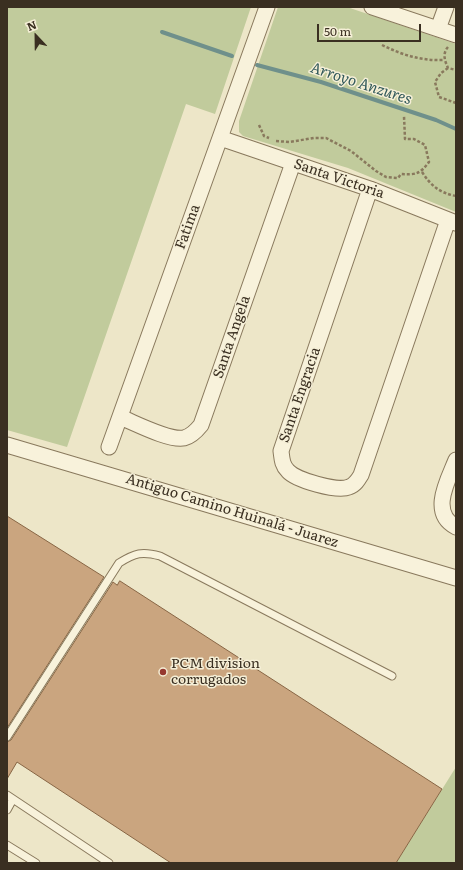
<!DOCTYPE html>
<html>
<head>
<meta charset="utf-8">
<style>
  body { margin:0 }
  #map { position:relative; width:463px; height:870px; overflow:hidden; background:#ede6c8; font-family:Literata,serif }
  canvas { display:block }
  .frame { position:absolute; inset:0; border:8px solid #3a2f21; pointer-events:none }
  .north { position:absolute; left:16px; top:16px; width:40px; height:40px; -webkit-text-stroke:3px #f5efd7; paint-order:stroke; rotate:338deg; font-size:11px; font-weight:700; line-height:16px; text-align:center; color:#3a2f21 }
  .north::after { content:''; display:block; margin:auto; width:14px; height:18px; background:#3a2f21; clip-path:polygon(50% 0,100% 100%,50% 72%,0 100%) }
  .scale { position:absolute; left:317px; top:24px; width:104px; height:18px; box-sizing:border-box; border:2px solid #3a2f21; border-top:0; padding-left:5px; font-size:12px; line-height:14px; white-space:nowrap; color:#3a2f21; -webkit-text-stroke:3px #f5efd7; paint-order:stroke }
</style>
</head>
<body>
<div id="map">
<canvas width="463" height="870"></canvas>
<div class="frame"></div>
<div class="north">N</div>
<div class="scale">50 m</div>
</div>
<script>
const ctx = document.querySelector('canvas').getContext('2d');
ctx.lineJoin = 'round';
function paint(path, color) {
  ctx.fillStyle = color;
  ctx.fill(path, 'evenodd');
}
function stroke(path, color, width, dash) {
  ctx.strokeStyle = color;
  ctx.lineWidth = width;
  ctx.lineCap = dash ? 'butt' : 'round';
  ctx.setLineDash(dash || []);
  ctx.stroke(path);
}
function write(font, color, halo, rows, align = 'center') {
  ctx.font = font + ' Literata,serif';
  ctx.lineWidth = 3;
  ctx.setLineDash([]);
  ctx.textBaseline = 'middle';
  ctx.strokeStyle = halo;
  ctx.fillStyle = color;
  for (const [text, x, y, turn = 0] of rows) {
    ctx.save();
    ctx.translate(x, y);
    ctx.rotate((+turn || 0) * Math.PI / 180);
    ctx.textAlign = isNaN(turn) ? turn : align;
    if (halo) ctx.strokeText(text, 0, 0);
    ctx.fillText(text, 0, 0);
    ctx.restore();
  }
}
const green = new Path2D(`
  M 7,7 L 251,7 L 215,114 L 186,104 L 67,447 L 7,430 Z
  M 278,7 L 347,7 L 456,44 L 456,212 L 348,168 L 243,136 L 239,132 L 239,121 Z
  M 456,767 L 456,863 L 396,863 Z`);
const stream = new Path2D(`
  M 162,32 L 232,56
  M 257,65 L 321,82 L 436,120 L 456,129`);
const building = new Path2D(`
  M 7,516 L 104,577 L 7,728 Z
  M 120,581 L 442,789 L 396,863 L 171,863 L 17,762 L 7,779 L 7,742 L 11,740 L 113,582 L 117,585 Z`);
const path = new Path2D(`
  M 382,45 C 402,55 422,61 444,60
  M 448,47 C 442,54 445,61 448,68 L 456,70
  M 448,68 L 441,73 L 435,82 L 439,97 L 456,103
  M 259,125 L 264,136 L 269,138
  M 276,141 L 289,142 L 314,138 L 326,138 L 351,151 L 376,171 L 386,177 L 398,178 L 401,174 C 416,175 420,174 429,162 L 425,145 L 414,139 L 405,139 L 404,116
  M 422,172 C 431,186 440,193 456,196`);
const service = new Path2D(`
  M 7,737 L 119,563 C 135,553 142,551 160,556 L 392,676
  M 7,795 L 109,863
  M 7,810 L 13,799
  M 7,845 L 36,863`);
const minor = new Path2D(`
  M 372,7 L 456,35
  M 438,29 L 446,7
  M 220,138 L 370,189 L 456,223
  M 370,189 L 281,451 C 282,459 282,465 288,471 C 296,480 337,492 349,487 C 355,485 358,480 361,475 L 448,220
  M 120,417 C 135,423 169,441 184,438 C 192,436 197,430 201,425 L 293,163
  M 7,445 L 456,578
  M 109,447 L 267,7
  M 456,460 C 448,480 429,513 456,527`);
const markers = [
  [163,672,4,"#96382f"]
];
const streetNames = [
  ["Santa Victoria",339,179,19],
  ["Fatima",188,227,-70],
  ["Santa Angela",232,337,-71],
  ["Santa Engracia",300,395,-71],
  ["Antiguo Camino Huinalá - Juarez",232,511,17]
];
const poiNames = [
  ["PCM division",171,664],
  ["corrugados",171,680]
];
const waterNames = [
  ["Arroyo Anzures",361,84,18]
];
paint(green, '#c1cb9c');
stroke(stream, '#6f908b', 4);
paint(building, '#caa57f');
stroke(building, '#876544', 1);
stroke(service, '#89795d', 9);
stroke(minor, '#89795d', 17);
stroke(path, '#89795d', 2.5, [3, 2]);
stroke(service, '#f8f2db', 7);
stroke(minor, '#f8f2db', 15);
for (const [x, y, r, color] of markers) {
  const dot = new Path2D();
  dot.arc(x, y, r, 0, 2 * Math.PI);
  ctx.fillStyle = color;
  ctx.fill(dot);
  stroke(dot, '#f5efd7', 1.5);
}
write('14px', '#3a2f21', '#f5efd7', streetNames);
write('14px', '#3a2f21', '#f5efd7', poiNames, 'left');
write('italic 15px', '#305859', '#f5efd7', waterNames);
</script>
</body>
</html>
